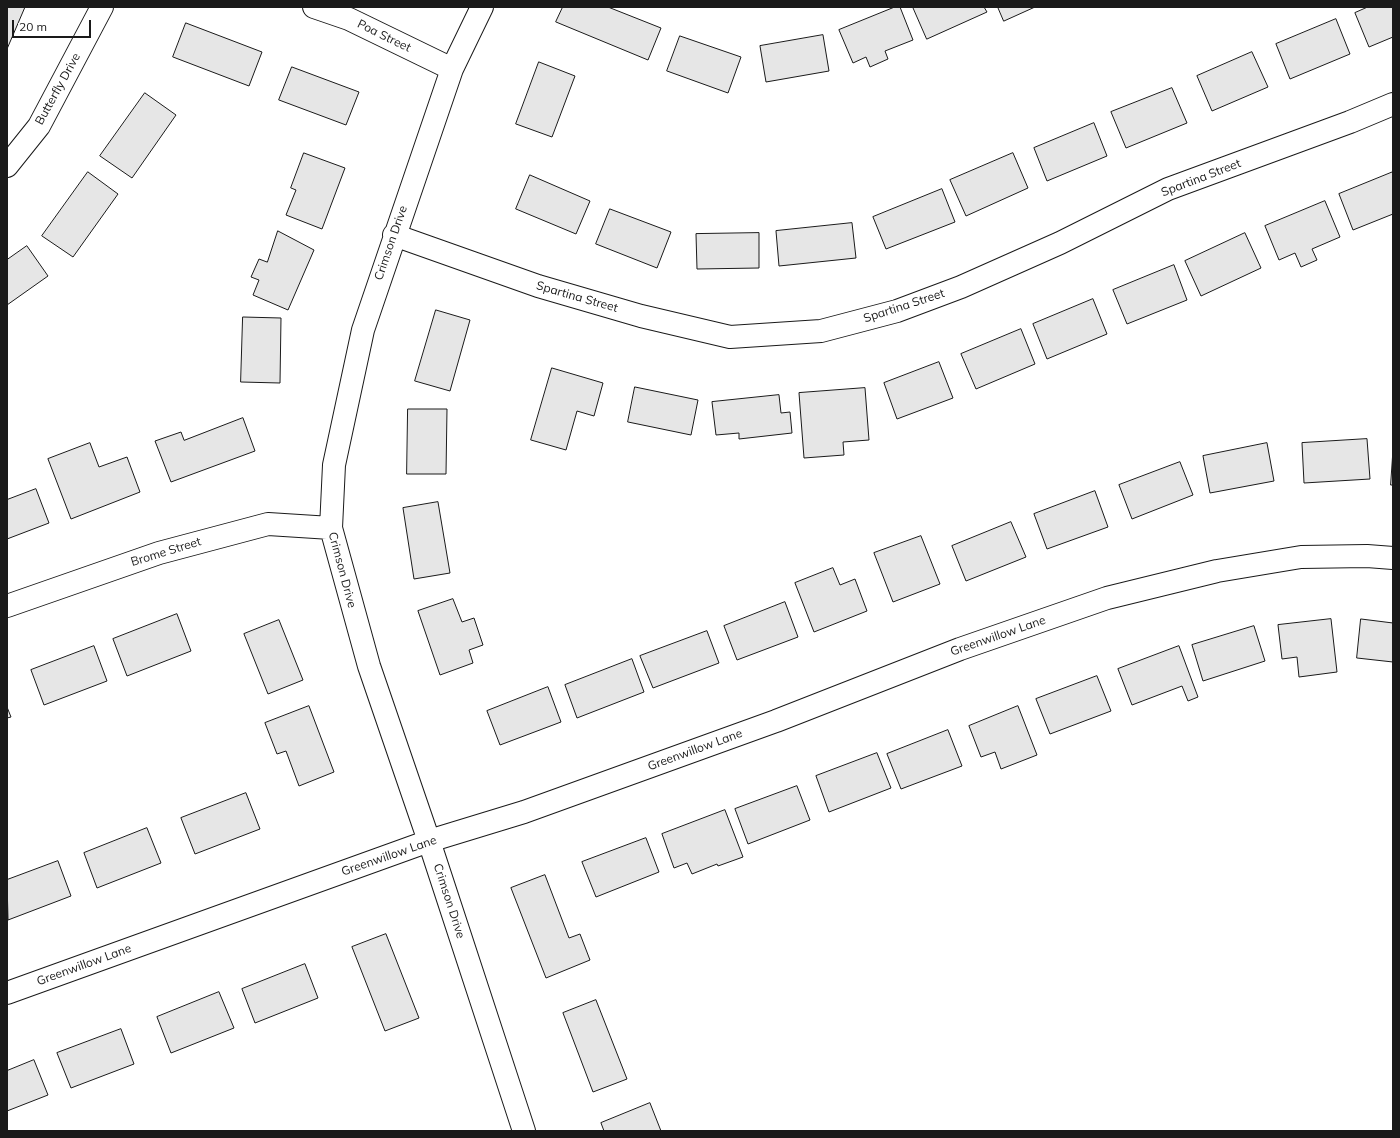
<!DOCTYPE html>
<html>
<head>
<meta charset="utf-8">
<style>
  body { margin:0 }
  #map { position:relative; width:1400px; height:1138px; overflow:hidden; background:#fff; font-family:Mulish,sans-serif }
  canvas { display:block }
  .frame { position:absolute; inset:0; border:8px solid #1a1a1a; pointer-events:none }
  .scale { position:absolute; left:12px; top:20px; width:79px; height:18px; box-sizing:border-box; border:2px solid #1a1a1a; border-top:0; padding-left:5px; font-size:12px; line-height:14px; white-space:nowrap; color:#1a1a1a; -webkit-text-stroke:3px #fff; paint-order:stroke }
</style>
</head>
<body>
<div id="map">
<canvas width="1400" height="1138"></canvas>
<div class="frame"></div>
<div class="scale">20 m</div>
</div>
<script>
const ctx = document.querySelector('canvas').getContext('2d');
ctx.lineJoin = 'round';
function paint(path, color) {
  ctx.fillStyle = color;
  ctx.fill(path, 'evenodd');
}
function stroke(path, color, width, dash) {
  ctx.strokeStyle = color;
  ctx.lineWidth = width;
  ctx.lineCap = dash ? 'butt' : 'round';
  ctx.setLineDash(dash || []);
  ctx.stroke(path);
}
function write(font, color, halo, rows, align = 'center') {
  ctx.font = font + ' Mulish,sans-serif';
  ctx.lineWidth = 3;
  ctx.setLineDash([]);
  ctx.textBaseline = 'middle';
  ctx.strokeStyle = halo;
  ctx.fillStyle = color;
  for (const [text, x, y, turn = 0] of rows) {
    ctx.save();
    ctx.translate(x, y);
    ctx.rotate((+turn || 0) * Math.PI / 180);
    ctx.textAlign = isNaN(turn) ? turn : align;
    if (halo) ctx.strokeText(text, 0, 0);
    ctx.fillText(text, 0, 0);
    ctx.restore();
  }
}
const building = new Path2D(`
  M 7,7 L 25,7 L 7,49 Z
  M 563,7 L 608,7 L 661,28 L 648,60 L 556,22 Z
  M 895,7 L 900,7 L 913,40 L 885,51 L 888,59 L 870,67 L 866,57 L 853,63 L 839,30 Z
  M 913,7 L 984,7 L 987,12 L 927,39 Z
  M 998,7 L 1035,7 L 1004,21 Z
  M 1368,7 L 1393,7 L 1393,37 L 1369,47 L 1355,13 Z
  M 1336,19 L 1350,54 L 1290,79 L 1276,44 Z
  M 186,23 L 262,52 L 249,86 L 173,57 Z
  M 823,35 L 829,71 L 766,82 L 760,46 Z
  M 680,36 L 741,57 L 728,93 L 667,71 Z
  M 1252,52 L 1268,87 L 1212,111 L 1197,76 Z
  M 539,62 L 575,76 L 552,137 L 516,124 Z
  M 292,67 L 359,92 L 346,125 L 279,100 Z
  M 1172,88 L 1187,123 L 1126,148 L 1111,112 Z
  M 145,93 L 176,115 L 132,178 L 100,156 Z
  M 1094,123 L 1107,156 L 1047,181 L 1034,148 Z
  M 304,153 L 345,168 L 322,229 L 286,215 L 296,190 L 291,188 Z
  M 1013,153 L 1028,188 L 966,216 L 950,180 Z
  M 88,172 L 118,194 L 73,257 L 42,236 Z
  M 1393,172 L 1393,214 L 1353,230 L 1339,194 Z
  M 530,175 L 590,201 L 576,234 L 516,209 Z
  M 942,189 L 955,222 L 886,249 L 873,217 Z
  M 1325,201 L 1340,237 L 1312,249 L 1317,260 L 1301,267 L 1295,253 L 1279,260 L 1265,226 Z
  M 610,209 L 671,232 L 657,268 L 596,244 Z
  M 852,223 L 856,258 L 779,266 L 776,231 Z
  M 278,231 L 314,250 L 288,310 L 253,295 L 259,280 L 251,277 L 259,259 L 267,262 Z
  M 759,233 L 759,268 L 697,269 L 696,234 Z
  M 1245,233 L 1261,268 L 1201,296 L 1185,261 Z
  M 27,246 L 48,276 L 7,305 L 7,260 Z
  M 1174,265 L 1187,300 L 1127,324 L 1113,290 Z
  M 1093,299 L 1107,334 L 1047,359 L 1033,324 Z
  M 436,310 L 470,320 L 450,391 L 415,381 Z
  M 243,317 L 281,318 L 280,383 L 241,382 Z
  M 1021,329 L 1035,364 L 976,389 L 961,354 Z
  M 939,362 L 953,398 L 897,419 L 884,383 Z
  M 552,368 L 603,383 L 594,416 L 577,411 L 566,450 L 531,440 Z
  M 635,387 L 698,400 L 691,435 L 628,422 Z
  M 865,388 L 869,440 L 843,442 L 844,455 L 804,458 L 799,393 Z
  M 779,395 L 781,413 L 790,412 L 792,433 L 739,439 L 739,433 L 716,435 L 712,402 Z
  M 408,409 L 447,409 L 446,474 L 407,474 Z
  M 243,418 L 255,451 L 171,482 L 155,441 L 181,432 L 184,440 Z
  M 1367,439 L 1370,479 L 1304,483 L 1302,443 Z
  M 90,443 L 99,467 L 127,457 L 140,492 L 71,519 L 48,459 Z
  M 1267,443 L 1274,481 L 1210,493 L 1203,456 Z
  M 1393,450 L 1393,485 L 1391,485 Z
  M 1180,462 L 1193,495 L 1132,519 L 1119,485 Z
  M 36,489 L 49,523 L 7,539 L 7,500 Z
  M 1095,491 L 1108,527 L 1047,549 L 1034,514 Z
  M 438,502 L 450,573 L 414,579 L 403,508 Z
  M 1011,522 L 1026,557 L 966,581 L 952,546 Z
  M 921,536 L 940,584 L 893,602 L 874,553 Z
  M 833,568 L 840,585 L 855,579 L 867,611 L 814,632 L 795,583 Z
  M 453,599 L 462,622 L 474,618 L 483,645 L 469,650 L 473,663 L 440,675 L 418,611 Z
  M 785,602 L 798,637 L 737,660 L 724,626 Z
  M 177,614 L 191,651 L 127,676 L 113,639 Z
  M 1331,619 L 1337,672 L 1299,677 L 1297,657 L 1282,659 L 1278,625 Z
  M 1361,619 L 1393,623 L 1393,662 L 1357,658 Z
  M 279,620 L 303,680 L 268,694 L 244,634 Z
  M 1254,626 L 1265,661 L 1203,681 L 1192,645 Z
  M 707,631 L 719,663 L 653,688 L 640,656 Z
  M 94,646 L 107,681 L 44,705 L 31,670 Z
  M 1179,646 L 1198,697 L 1188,701 L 1182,686 L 1132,705 L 1118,669 Z
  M 632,659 L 644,692 L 577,718 L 565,685 Z
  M 1097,676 L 1111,711 L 1050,734 L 1036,699 Z
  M 548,687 L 561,722 L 500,745 L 487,711 Z
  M 309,706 L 334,772 L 299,786 L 286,751 L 277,754 L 265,723 Z
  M 1018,706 L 1037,755 L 1001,769 L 995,752 L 981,757 L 969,726 Z
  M 7,707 L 11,717 L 7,718 Z
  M 948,730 L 962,766 L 901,789 L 887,754 Z
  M 877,753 L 891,788 L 829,812 L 816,776 Z
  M 797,786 L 810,820 L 748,844 L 735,809 Z
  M 246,793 L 260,829 L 195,854 L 181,818 Z
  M 725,810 L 743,857 L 718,866 L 717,864 L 692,874 L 687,863 L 674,868 L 662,834 Z
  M 147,828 L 161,863 L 97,888 L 84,853 Z
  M 646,838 L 659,872 L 596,897 L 582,862 Z
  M 58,861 L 71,896 L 8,920 L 7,880 Z
  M 545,875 L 569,938 L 580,934 L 590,960 L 546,978 L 511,888 Z
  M 386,934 L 419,1018 L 385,1031 L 352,947 Z
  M 305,964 L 318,998 L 255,1023 L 242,989 Z
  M 219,992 L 234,1028 L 171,1053 L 157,1017 Z
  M 596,1000 L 627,1079 L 593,1092 L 563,1013 Z
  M 121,1029 L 134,1064 L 71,1088 L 57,1053 Z
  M 34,1060 L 48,1095 L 7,1111 L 7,1071 Z
  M 650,1103 L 661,1131 L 604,1131 L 601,1123 Z`);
const minor = new Path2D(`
  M 314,7 L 349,19 L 452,69
  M 482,7 L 452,69 L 363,330 L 334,465 L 331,528 L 369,666 L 429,841 L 524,1131
  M 7,166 L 39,126 L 102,7
  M 394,235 L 538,286 L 641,316 L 730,337 L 821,331 L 897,311 L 961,287 L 1060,243 L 1168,189 L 1350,122 L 1393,104
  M 7,606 L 159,553 L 268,524 L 331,528
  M 7,993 L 429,841 L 524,812 L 776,721 L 960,649 L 1107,598 L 1217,571 L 1301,557 L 1367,556 L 1393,558`);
const streetNames = [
  ["Poa Street",384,36,26],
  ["Butterfly Drive",58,89,-61],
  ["Spartina Street",1201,178,-21],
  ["Crimson Drive",391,243,-71],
  ["Spartina Street",577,297,16],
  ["Spartina Street",904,306,-18],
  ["Brome Street",166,552,-17],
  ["Crimson Drive",342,570,75],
  ["Greenwillow Lane",998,636,-19],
  ["Greenwillow Lane",695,750,-20],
  ["Greenwillow Lane",389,856,-19],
  ["Crimson Drive",449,901,72],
  ["Greenwillow Lane",84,965,-20]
];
paint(building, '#e6e6e6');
stroke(building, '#1a1a1a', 1);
stroke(minor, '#1a1a1a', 24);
stroke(minor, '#fff', 22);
write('12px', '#1a1a1a', '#fff', streetNames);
</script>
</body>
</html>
